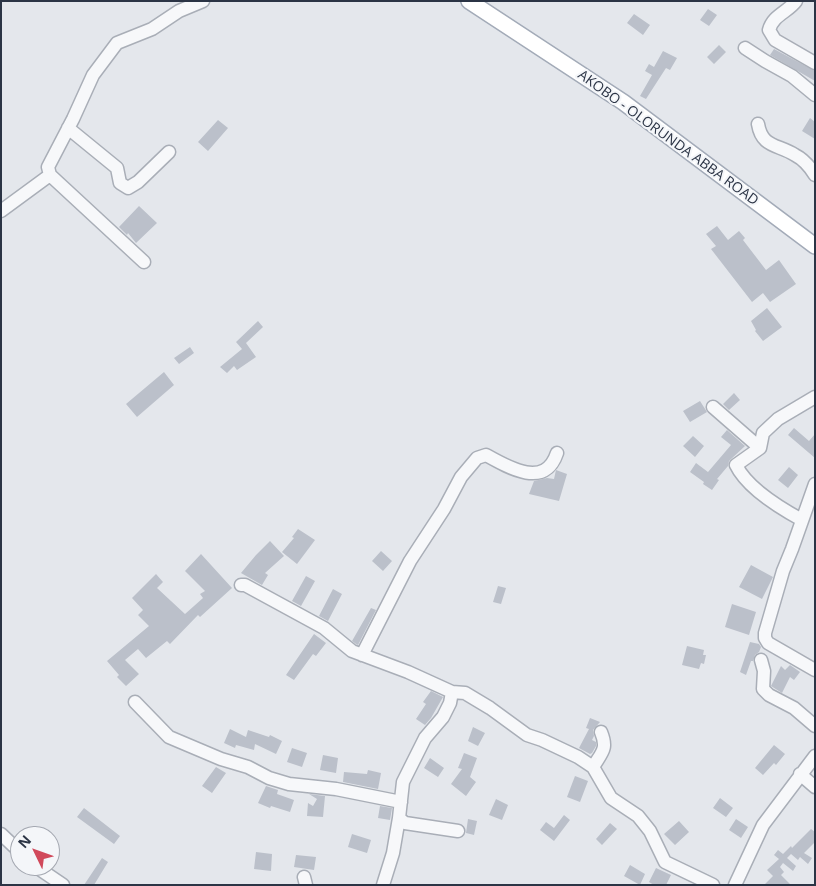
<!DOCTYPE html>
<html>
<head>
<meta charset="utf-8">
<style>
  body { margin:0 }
  #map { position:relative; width:816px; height:886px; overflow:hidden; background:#e4e7ec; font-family:"Open Sans",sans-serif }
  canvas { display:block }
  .frame { position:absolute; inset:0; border:2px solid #2b3445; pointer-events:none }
  .north { position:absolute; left:10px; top:826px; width:50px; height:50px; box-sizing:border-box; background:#f4f6f9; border:1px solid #a4a8b1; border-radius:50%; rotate:312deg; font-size:14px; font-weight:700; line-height:20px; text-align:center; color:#2b3445 }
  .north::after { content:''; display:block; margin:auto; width:18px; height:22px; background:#d1495b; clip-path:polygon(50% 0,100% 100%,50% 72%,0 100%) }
</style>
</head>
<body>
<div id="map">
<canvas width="816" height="886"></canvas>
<div class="frame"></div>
<div class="north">N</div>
</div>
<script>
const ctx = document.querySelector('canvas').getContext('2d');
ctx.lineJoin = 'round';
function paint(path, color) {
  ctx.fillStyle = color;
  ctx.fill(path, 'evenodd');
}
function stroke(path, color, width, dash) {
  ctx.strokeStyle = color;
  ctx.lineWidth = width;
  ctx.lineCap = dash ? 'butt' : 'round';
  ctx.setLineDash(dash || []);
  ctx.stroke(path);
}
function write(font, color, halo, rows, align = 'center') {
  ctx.font = font + ' "Open Sans",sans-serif';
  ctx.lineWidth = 4;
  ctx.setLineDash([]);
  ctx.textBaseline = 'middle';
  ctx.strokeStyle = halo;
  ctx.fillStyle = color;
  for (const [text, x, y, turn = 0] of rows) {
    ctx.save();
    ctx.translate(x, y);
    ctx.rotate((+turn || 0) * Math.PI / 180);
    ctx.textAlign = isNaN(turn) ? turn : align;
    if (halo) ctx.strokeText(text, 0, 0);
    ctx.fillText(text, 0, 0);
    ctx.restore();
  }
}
const building = new Path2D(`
  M 708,9 L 717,15 L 709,26 L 700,20 Z
  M 634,14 L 650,25 L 643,35 L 627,23 Z
  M 719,45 L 726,52 L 714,64 L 707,57 Z
  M 774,49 L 815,71 L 815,81 L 770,55 Z
  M 663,51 L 677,58 L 670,70 L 666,68 L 646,99 L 640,96 L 652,75 L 645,71 L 649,64 L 654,67 Z
  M 810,118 L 815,122 L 815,139 L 802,131 Z
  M 218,120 L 228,128 L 208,151 L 198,142 Z
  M 139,206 L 157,223 L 136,243 L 128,233 L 127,235 L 119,227 Z
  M 717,226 L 728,240 L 739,231 L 745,238 L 743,240 L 766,270 L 779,260 L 796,284 L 770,302 L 763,293 L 752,302 L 711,249 L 716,246 L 706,234 Z
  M 767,308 L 782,327 L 763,341 L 755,331 L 756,330 L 751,321 Z
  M 258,321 L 263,327 L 246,343 L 256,357 L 237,370 L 234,366 L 227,373 L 220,367 L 242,349 L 236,342 Z
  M 190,347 L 194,353 L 179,364 L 174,358 Z
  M 164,372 L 174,385 L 137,417 L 126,404 Z
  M 734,393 L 740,400 L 729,410 L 723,404 Z
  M 700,401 L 707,412 L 690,422 L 683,411 Z
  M 794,428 L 809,441 L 815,434 L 815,458 L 788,435 Z
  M 727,430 L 745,446 L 729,461 L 728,466 L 717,479 L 719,480 L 712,490 L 703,484 L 704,482 L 690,472 L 696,463 L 708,472 L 731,445 L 721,437 Z
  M 693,436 L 704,446 L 695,457 L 683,446 Z
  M 789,467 L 798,475 L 788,488 L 778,480 Z
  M 556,470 L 567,474 L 559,501 L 529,494 L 534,481 L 547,478 L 554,479 Z
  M 298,529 L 315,540 L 297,564 L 282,552 L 294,538 L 292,537 Z
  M 270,541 L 284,556 L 265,573 L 268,575 L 262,585 L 241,573 L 256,555 Z
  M 381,551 L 392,561 L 383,571 L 372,561 Z
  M 201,554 L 232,588 L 200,617 L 198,615 L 170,644 L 167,641 L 146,658 L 138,649 L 125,660 L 139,674 L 126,686 L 117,677 L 119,675 L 107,661 L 149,626 L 138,615 L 143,610 L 132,598 L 156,574 L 163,582 L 157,588 L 185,614 L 203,598 L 200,594 L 205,591 L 185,571 Z
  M 751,565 L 773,577 L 762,599 L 739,587 Z
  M 306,576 L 315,581 L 301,606 L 292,601 Z
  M 498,586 L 506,588 L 501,604 L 493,602 Z
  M 333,589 L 342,594 L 328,621 L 319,616 Z
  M 732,604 L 756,612 L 749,635 L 725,627 Z
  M 371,608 L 376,610 L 358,645 L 356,644 L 352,641 Z
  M 314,634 L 326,643 L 316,656 L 313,654 L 294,680 L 286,675 Z
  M 750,642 L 759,644 L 761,647 L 759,652 L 755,655 L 753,661 L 751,661 L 746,675 L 740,672 Z
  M 687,646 L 704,650 L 703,655 L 706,655 L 704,664 L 701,663 L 699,669 L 682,665 Z
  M 790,665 L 800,672 L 794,680 L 790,677 L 782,693 L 771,686 L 781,666 L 785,670 Z
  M 431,691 L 443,697 L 431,718 L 425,725 L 416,719 L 426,704 L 423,702 Z
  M 590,718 L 600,722 L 593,730 L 594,736 L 592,740 L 596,742 L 596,746 L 592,753 L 590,754 L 579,748 L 589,729 L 586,728 Z
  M 473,727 L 485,733 L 478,746 L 468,741 Z
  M 230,729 L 246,737 L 248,730 L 269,737 L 270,735 L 282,741 L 276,754 L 255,744 L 254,750 L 236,745 L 235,748 L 224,743 Z
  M 774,745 L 785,754 L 776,765 L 774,763 L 763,775 L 755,768 Z
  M 292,748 L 307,753 L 302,767 L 287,762 Z
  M 464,753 L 477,758 L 470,777 L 476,782 L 466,796 L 451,784 L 462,769 L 458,768 Z
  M 323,755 L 338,758 L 336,773 L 320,770 Z
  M 430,758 L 444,768 L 438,777 L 424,768 Z
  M 216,767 L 226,773 L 212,793 L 202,786 Z
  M 368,770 L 381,773 L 378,789 L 343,782 L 344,772 L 367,774 Z
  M 575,776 L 588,781 L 580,802 L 567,797 Z
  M 266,786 L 278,790 L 277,794 L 294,800 L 290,812 L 271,806 L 270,808 L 258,803 Z
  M 309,794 L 325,796 L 323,817 L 307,816 L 308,803 L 313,806 L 317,799 Z
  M 720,798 L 733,808 L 726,817 L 713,808 Z
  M 496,799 L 508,805 L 502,820 L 489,815 Z
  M 380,806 L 392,808 L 390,820 L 378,818 Z
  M 84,808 L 120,836 L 114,844 L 77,817 Z
  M 564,815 L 570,820 L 554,841 L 540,830 L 546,822 L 554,828 Z
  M 468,819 L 477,821 L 474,835 L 466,833 Z
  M 736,819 L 748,827 L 741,838 L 729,830 Z
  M 679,821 L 689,832 L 675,845 L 664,834 Z
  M 610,823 L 617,829 L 602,845 L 596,839 Z
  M 811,829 L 815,832 L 815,842 L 804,853 L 812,858 L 808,864 L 800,857 L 798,860 L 791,854 L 787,858 L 796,866 L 793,871 L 783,863 L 780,867 L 784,872 L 781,875 L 791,885 L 764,885 L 773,876 L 767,870 L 779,859 L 774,855 L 778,850 L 783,854 L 791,846 L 792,848 Z
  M 352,834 L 371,840 L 367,853 L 348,847 Z
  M 256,852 L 272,854 L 271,871 L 254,869 Z
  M 296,855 L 316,857 L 314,870 L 294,867 Z
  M 102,858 L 108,862 L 94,885 L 84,885 Z
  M 630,865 L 645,874 L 640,885 L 624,876 Z
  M 656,868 L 671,875 L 666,885 L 654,885 L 649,882 Z`);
const minor = new Path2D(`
  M 796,1 C 788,12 773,15 769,30 L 775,40 L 815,63
  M 745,48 L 765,61 L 792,76 L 815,95
  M 758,124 C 762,148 778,144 795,155 C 803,159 810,167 815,175
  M 68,128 L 117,168 L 120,183 L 128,188 L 138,182 L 169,152
  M 50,175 L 48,167 L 73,119 L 93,75 L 117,43 L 152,29 L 179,11 L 203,1
  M 1,211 L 50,175 L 144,262
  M 713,407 L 760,448
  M 815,484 L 792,549 L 783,571 L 765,633 L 765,638 L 768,643 L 815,670
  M 802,520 C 780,508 747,488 736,465 L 760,448 L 763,433 L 778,419 L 815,397
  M 241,585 L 245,585 L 324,628 L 352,651 L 408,672 L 452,692 L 465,693 L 490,708 L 527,735 L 542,740 L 578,757 L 593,767 L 611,798 L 638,816 L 650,831 L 665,862 L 713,885
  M 362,655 L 410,561 L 444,509 L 461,477 L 477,458 L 486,455 C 509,468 545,489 557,453
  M 761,660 L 764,671 L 763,689 L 769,695 L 794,708 L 815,726
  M 452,692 L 450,703 L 443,717 L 425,738 L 403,782 L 399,818 L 405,823 L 458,831
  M 135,702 L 169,737 L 221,759 L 248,767 L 269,778 L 289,784 L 336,789 L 401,802
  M 593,767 C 602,752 608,749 601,732
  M 800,774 L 815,787
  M 1,834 L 20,852
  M 35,866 L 63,885
  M 304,877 L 306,885
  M 383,885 L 393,853 L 399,818
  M 735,885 L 763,825 L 815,756`);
const major = new Path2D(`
  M 469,1 L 623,102 L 815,246`);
const streetNames = [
  ["AKOBO - OLORUNDA ABBA ROAD",668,138,36]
];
paint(building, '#bbc0ca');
stroke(minor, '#a9aeb7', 15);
stroke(major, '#a3abb8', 18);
stroke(minor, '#f7f8fa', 12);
stroke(major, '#fff', 15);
write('14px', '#2b3445', '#f4f6f9', streetNames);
</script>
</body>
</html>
